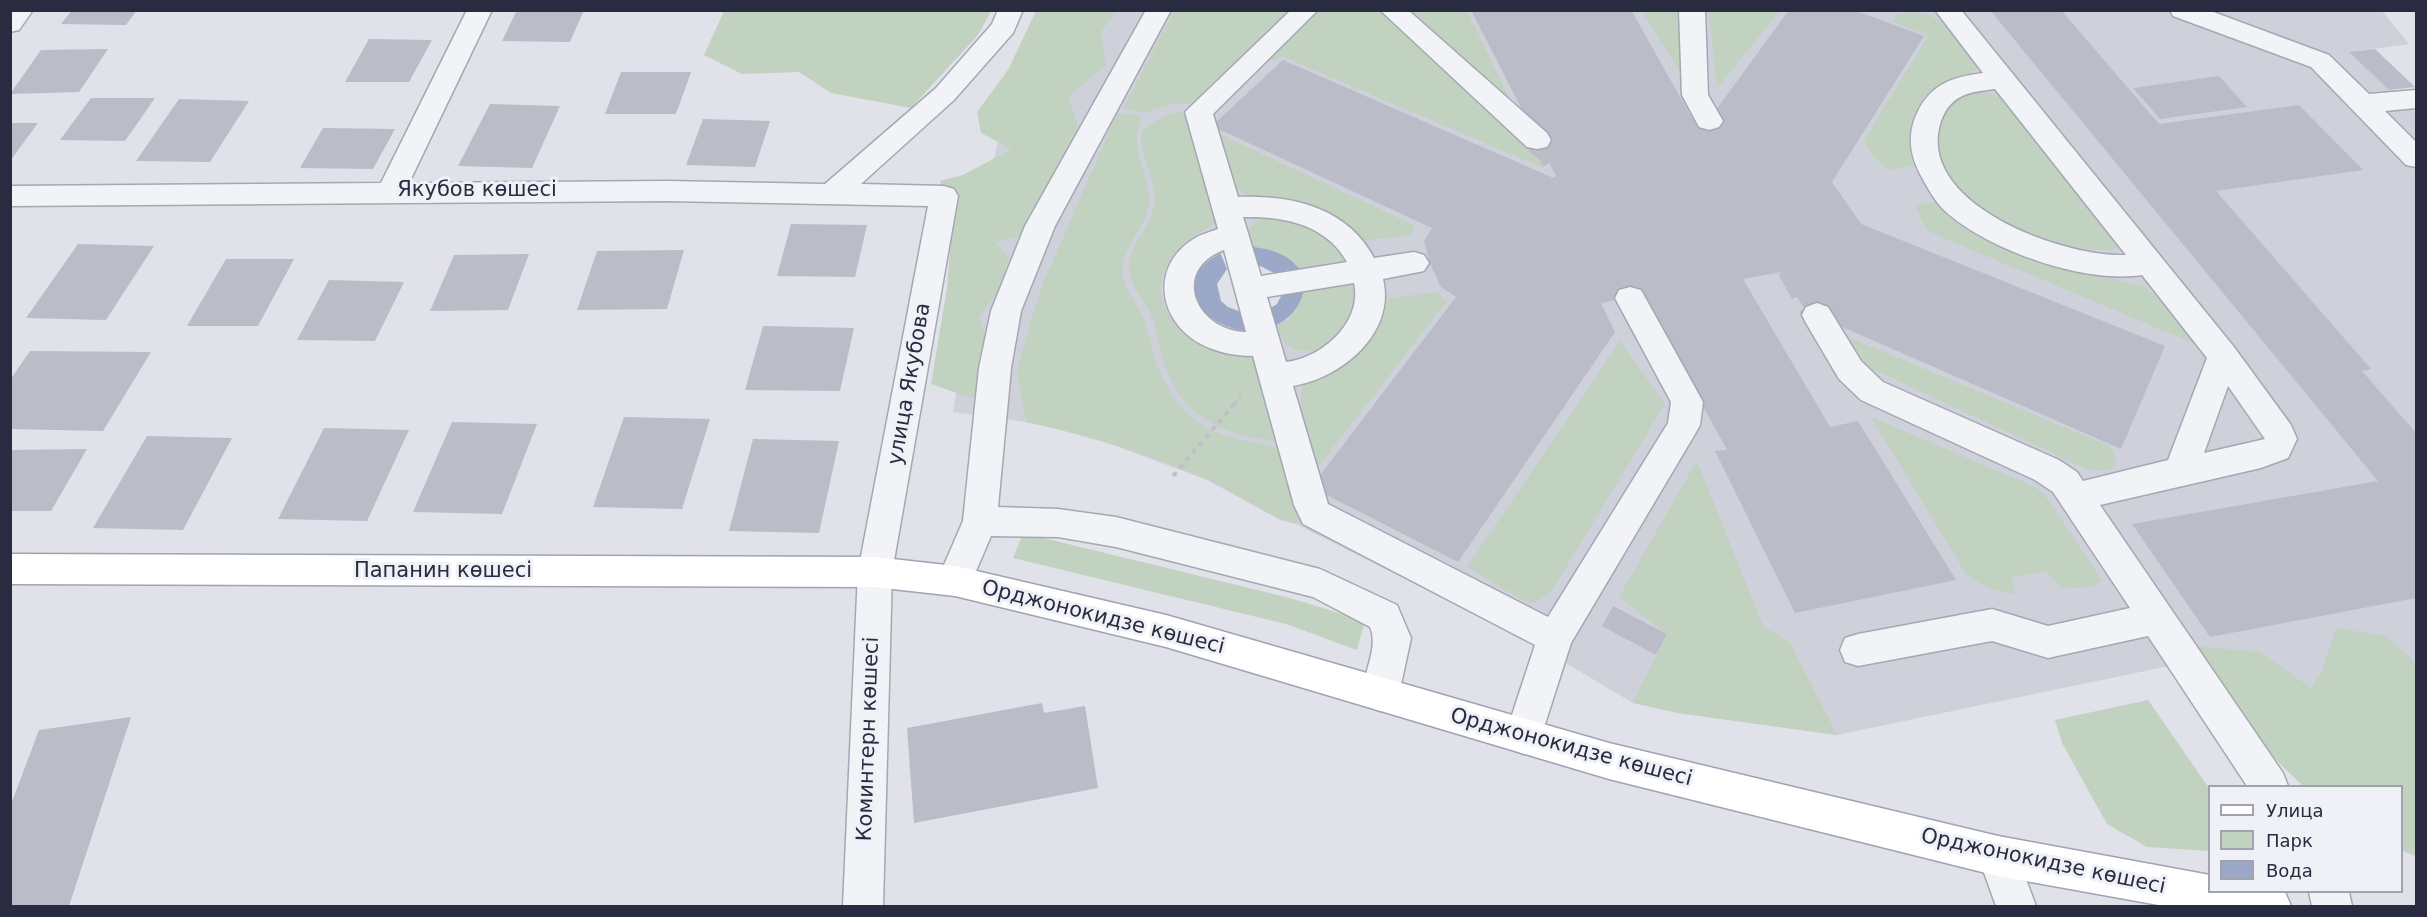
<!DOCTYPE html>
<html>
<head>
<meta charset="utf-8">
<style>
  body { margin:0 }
  #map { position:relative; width:2427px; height:917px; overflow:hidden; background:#e0e1e9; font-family:"DejaVu Sans",sans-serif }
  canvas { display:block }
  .frame { position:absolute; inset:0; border:12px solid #292c40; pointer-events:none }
  .legend { position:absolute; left:2208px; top:785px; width:195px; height:108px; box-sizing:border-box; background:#eff1f6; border:2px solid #a0a2ad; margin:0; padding:8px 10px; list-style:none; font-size:18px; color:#292c40 }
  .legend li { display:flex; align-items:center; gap:12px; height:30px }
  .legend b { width:30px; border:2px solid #a0a2ad }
</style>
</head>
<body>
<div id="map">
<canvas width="2427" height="917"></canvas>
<div class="frame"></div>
<ul class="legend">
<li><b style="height:8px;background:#fff"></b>Улица</li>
<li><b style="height:16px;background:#c2d2c1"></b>Парк</li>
<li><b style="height:16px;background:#9ba8c8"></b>Вода</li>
</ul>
</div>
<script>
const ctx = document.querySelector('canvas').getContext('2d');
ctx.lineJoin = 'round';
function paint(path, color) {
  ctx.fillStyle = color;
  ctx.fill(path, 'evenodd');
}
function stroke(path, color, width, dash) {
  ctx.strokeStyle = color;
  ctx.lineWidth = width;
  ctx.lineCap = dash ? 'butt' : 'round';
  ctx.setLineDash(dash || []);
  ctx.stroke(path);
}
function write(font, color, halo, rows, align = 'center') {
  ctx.font = font + ' "DejaVu Sans",sans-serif';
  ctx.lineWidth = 6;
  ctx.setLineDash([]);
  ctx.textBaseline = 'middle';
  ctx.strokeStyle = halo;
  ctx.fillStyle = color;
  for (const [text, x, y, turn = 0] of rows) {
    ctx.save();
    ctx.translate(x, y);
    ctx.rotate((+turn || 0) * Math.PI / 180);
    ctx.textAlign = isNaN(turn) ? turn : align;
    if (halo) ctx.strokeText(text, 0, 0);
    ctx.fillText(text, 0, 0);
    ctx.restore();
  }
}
const built = new Path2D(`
  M 1048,11 L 2382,11 L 2409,44 L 2350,52 L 2389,90 L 2416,111 L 2416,821 L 2402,786 L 2217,656 L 1837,735 L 1678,713 L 1633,703 L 1537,646 L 1296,524 L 1280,520 L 1207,480 L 1087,435 L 1026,422 L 953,412 L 997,145 Z`);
const green = new Path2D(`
  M 724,11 L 724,10 L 991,11 L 978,35 L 911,108 L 831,93 L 799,72 L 742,74 L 704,55 Z
  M 1036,11 L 1116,11 L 1101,32 L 1106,65 L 1068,97 L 1077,123 L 1077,142 L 1024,236 L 996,242 L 1008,258 L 1001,287 L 979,318 L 986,335 L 984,384 L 971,398 L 931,384 L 947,288 L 952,224 L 940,181 L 963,175 L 1012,149 L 981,133 L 977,112 L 1008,70 Z
  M 1174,11 L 1293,11 L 1194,104 L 1176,103 L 1146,112 L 1123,109 Z
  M 1316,11 L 1381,11 L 1531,145 L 1544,168 L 1281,56 L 1273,61 L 1265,59 Z
  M 1405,11 L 1467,11 L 1513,106 Z
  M 1642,11 L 1684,11 L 1686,82 Z
  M 1709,11 L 1780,11 L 1717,88 Z
  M 1910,12 C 1945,13 1959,39 1978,64 L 1978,68 C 1971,75 1960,75 1952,79 C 1913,96 1905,128 1918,165 L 1888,170 L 1873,156 L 1864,141 L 1928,36 L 1893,21 L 1897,15 Z
  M 1981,92 L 2006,99 L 2119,244 L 2113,250 C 2077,251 2049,243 2015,229 C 2007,225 1997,223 1990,218 C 1977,209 1961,195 1952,183 C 1923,148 1934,100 1981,92 Z
  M 1187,111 L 1218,222 C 1183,240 1141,276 1171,317 C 1175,324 1182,334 1189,338 C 1207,351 1234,352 1255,356 L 1281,442 C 1230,436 1189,423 1167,372 C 1159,356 1159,336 1153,319 C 1146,301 1129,286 1129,266 C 1128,246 1155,223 1155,199 C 1155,176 1140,156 1141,132 C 1156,120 1167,112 1187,111 Z
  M 1132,113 L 1142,119 C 1128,148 1148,170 1149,199 C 1150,224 1122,246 1122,271 C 1123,290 1138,303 1144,320 C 1149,333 1151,347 1155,360 C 1182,428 1212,436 1279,447 L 1299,519 L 1296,524 C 1263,515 1237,492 1206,479 C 1147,454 1087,435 1026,422 L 1017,371 L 1030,324 L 1044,281 L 1117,114 Z
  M 1219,134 L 1414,225 L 1411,235 L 1361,241 L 1245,195 C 1227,181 1225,156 1219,134 Z
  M 1941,201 L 2095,274 L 2144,287 L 2164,301 L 2200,346 L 1927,231 L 1915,205 Z
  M 1267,216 L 1315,226 L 1349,259 L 1338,264 L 1299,271 C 1286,256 1272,248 1251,247 L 1248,231 L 1258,219 Z
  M 1359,282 L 1352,325 C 1331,343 1313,362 1285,344 L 1276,325 L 1290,318 L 1304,288 Z
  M 1436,292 L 1447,301 L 1317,468 C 1309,442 1293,409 1304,383 L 1378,314 L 1385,299 Z
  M 1848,337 L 2107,445 C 2115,452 2118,457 2115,467 L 2105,471 L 2089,470 L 1868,367 Z
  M 1620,341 L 1665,404 L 1551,592 L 1535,603 L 1522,600 L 1467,567 Z
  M 1871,417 L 2033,486 L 2044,494 L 2102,580 C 2091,591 2074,588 2060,587 L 2046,571 L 2011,578 L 2016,593 C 1997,593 1982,586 1966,574 Z
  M 1697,461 L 1763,626 L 1790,643 L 1837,735 L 1678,713 L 1633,703 L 1667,634 L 1619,597 Z
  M 1023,533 L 1290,598 L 1365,621 L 1357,650 L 1286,624 L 1013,558 Z
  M 2336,628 L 2386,636 L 2416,663 L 2416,856 L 2402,851 L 2402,786 L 2303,786 L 2209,695 L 2198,646 L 2260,652 L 2311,688 L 2322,671 Z
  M 2148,700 L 2209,788 L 2209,851 L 2147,847 L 2107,824 L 2062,743 L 2055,720 Z`);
const water = new Path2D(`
  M 1242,246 C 1359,251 1288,371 1210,317 C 1167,288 1207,253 1242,246 Z`);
const pier = new Path2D(`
  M 1227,249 L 1278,275 L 1283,292 L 1277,304 L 1269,309 L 1276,325 L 1228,307 L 1221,301 L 1217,284 L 1227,269 L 1220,252 Z`);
const building = new Path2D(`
  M 72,10 L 137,10 L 126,25 L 61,24 Z
  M 517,10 L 584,10 L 570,42 L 502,41 Z
  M 1471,10 L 1631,10 L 1700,132 L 1789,10 L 1854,10 L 1924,36 L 1832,182 L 1861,224 L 2165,346 L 2121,449 L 1806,311 L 1781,272 L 1743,279 L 1830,427 L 1858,421 L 1956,580 L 1795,613 L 1715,451 L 1727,450 L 1642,295 L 1601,303 L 1615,332 L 1458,562 L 1311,487 L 1456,297 L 1441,287 L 1430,263 L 1424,241 L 1432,228 L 1212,126 L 1283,60 L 1558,180 Z
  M 1990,10 L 2061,10 L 2159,124 L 2299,105 L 2363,170 L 2216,191 L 2371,369 L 2362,371 L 2416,433 L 2416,598 L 2210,637 L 2132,524 L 2378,481 Z
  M 369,39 L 432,40 L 409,82 L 345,82 Z
  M 108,49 L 79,92 L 10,94 L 41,50 Z
  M 2375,49 L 2415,87 L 2389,90 L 2349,52 Z
  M 621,72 L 691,72 L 676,114 L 605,114 Z
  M 2219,76 L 2247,107 L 2160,119 L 2133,88 Z
  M 91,98 L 155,98 L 125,141 L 60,140 Z
  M 179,99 L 249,101 L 210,162 L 136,161 Z
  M 490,104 L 560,106 L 532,168 L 458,166 Z
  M 703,119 L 770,121 L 755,167 L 686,165 Z
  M 10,123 L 38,123 L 10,161 Z
  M 323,128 L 395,129 L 373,169 L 300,168 Z
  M 791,224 L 867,225 L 855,277 L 777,276 Z
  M 78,244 L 154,246 L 106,320 L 26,318 Z
  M 684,250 L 667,309 L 577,310 L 597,251 Z
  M 529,254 L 508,310 L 430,311 L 454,255 Z
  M 226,259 L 294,259 L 258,326 L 187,326 Z
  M 329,280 L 404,282 L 375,341 L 297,340 Z
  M 763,326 L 854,328 L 840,391 L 745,390 Z
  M 30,351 L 151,352 L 103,431 L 10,429 L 10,380 Z
  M 624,417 L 710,419 L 682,509 L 593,507 Z
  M 452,422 L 537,424 L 502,514 L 413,512 Z
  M 324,428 L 409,430 L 367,521 L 278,519 Z
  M 147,436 L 232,438 L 183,530 L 93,528 Z
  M 753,439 L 839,441 L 819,533 L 729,531 Z
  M 87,449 L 51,511 L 10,511 L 10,450 Z
  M 1613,606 L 1667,634 L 1656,655 L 1602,626 Z
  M 1042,703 L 1044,713 L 1085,706 L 1098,788 L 914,823 L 907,728 Z
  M 131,717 L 69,906 L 10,906 L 10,807 L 39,730 Z`);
const minorTunnel = new Path2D(`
  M 1709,121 L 1817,315
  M 1537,140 L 1551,151 L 1630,298`);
const pathFar1 = new Path2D(`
  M 1234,404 L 1241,396`);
const path = new Path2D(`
  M 1173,476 L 1236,402`);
const minor = new Path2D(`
  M 10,10 L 33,10 L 19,30 L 10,32 Z
  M 467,10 L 492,10 L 409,183 L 667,181 L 825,184 L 936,88 L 992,24 L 998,10 L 1023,10 L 1013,33 L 954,100 L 861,184 L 944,186 L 954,189 L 958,196 L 892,572 L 883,906 L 843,906 L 858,572 L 928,206 L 667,201 L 10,206 L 10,186 L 381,183 Z
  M 1146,10 L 1171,10 L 1055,226 L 1021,311 L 1011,368 L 998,507 L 1058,509 L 1116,517 L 1320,569 L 1397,605 L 1411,638 L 1399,694 L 1393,706 L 1380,711 L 1367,706 C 1355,680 1381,653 1370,627 L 1313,597 L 1116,547 L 1058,537 L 991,536 L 967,592 L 955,596 L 943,592 L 937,581 L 963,521 L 979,368 L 991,311 L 1025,226 Z
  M 1291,10 L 1318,10 L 1213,114 L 1238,197 C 1291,195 1347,207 1374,258 L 1414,252 L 1424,255 L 1429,263 L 1424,271 L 1383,279 C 1396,333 1342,378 1293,386 L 1328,504 L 1548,617 L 1668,423 L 1671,402 L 1615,298 L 1619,290 L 1630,287 L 1641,290 L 1703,402 L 1700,425 L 1695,434 L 1571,643 L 1537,749 L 1524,754 L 1511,749 L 1505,736 L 1535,645 L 1303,524 L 1294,505 L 1253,356 C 1235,356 1215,352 1199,343 C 1158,319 1151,267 1192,240 C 1199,235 1210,232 1218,229 L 1185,112 ZM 1243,217 C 1283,216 1326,224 1347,262 L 1261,276 ZM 1224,250 L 1246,332 C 1197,331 1169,271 1224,250 ZM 1354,283 C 1363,322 1322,358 1286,362 L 1267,297 Z
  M 1380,10 L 1408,10 L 1547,133 L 1551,140 L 1547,147 L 1537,149 L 1527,147 Z
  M 1679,10 L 1705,10 L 1708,95 L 1723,121 L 1719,127 L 1709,130 L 1699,127 L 1682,95 Z
  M 1935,10 L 1961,10 L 2234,347 L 2291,425 L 2297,439 L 2288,458 L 2261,468 L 2100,505 L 2283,773 L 2288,786 L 2247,786 L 2148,636 L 2048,658 L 1992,641 L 1858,666 L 1845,662 L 1840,650 L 1845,638 L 1858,634 L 1992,609 L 2048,626 L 2130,608 L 2053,492 L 2035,480 L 1861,400 L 1839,379 L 1806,323 L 1802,315 L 1806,307 L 1817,303 L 1828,307 L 1861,361 L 1883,382 L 2059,460 L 2077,472 L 2083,481 L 2168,460 L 2207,358 L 2142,275 C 2084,284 1989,250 1946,212 C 1935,202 1927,187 1920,174 C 1910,154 1907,135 1917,113 C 1931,84 1952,77 1983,73 ZM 1995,89 L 2126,255 C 2065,258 1913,204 1941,121 C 1951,94 1970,92 1995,89 ZM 2228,386 L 2265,439 L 2204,453 Z
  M 2170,10 L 2208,10 L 2329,55 L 2369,94 L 2416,90 L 2416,108 L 2385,111 L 2416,142 L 2416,167 L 2406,165 L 2311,67 L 2173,16 Z
  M 1998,836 L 2012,842 L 2036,906 L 1996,906 L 1978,856 L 1984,842 Z
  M 2309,892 L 2349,892 L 2352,906 L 2312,906 Z`);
const major = new Path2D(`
  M 10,554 L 875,557 L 955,566 L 1166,615 L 1609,743 L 1998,836 L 2210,875 L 2210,892 L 2285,892 L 2291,906 L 2164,906 L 1998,876 L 1609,779 L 1166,647 L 955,596 L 875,587 L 10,584 Z`);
const streetNames = [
  ["Якубов көшесі",477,191],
  ["улица Якубова",910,384,-80],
  ["Папанин көшесі",443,572],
  ["Орджонокидзе көшесі",1103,618,14],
  ["Коминтерн көшесі",869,739,-88],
  ["Орджонокидзе көшесі",1571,748,15],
  ["Орджонокидзе көшесі",2043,862,12]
];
paint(built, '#ced0da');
paint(green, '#c2d2c1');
paint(water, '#9ba8c8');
paint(pier, '#e0e1e9');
paint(building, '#babcc8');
stroke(minorTunnel, '#bbbdc7', 28, [28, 14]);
stroke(minor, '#a5a7b3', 3);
stroke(major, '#9fa3b4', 3);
stroke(pathFar1, '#bebfc7', 3, [4, 4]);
stroke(path, '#bebfc7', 4, [5, 5]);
paint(minor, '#f2f3f7');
paint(major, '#fff');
write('21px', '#292c40', '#eff1f6', streetNames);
</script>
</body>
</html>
